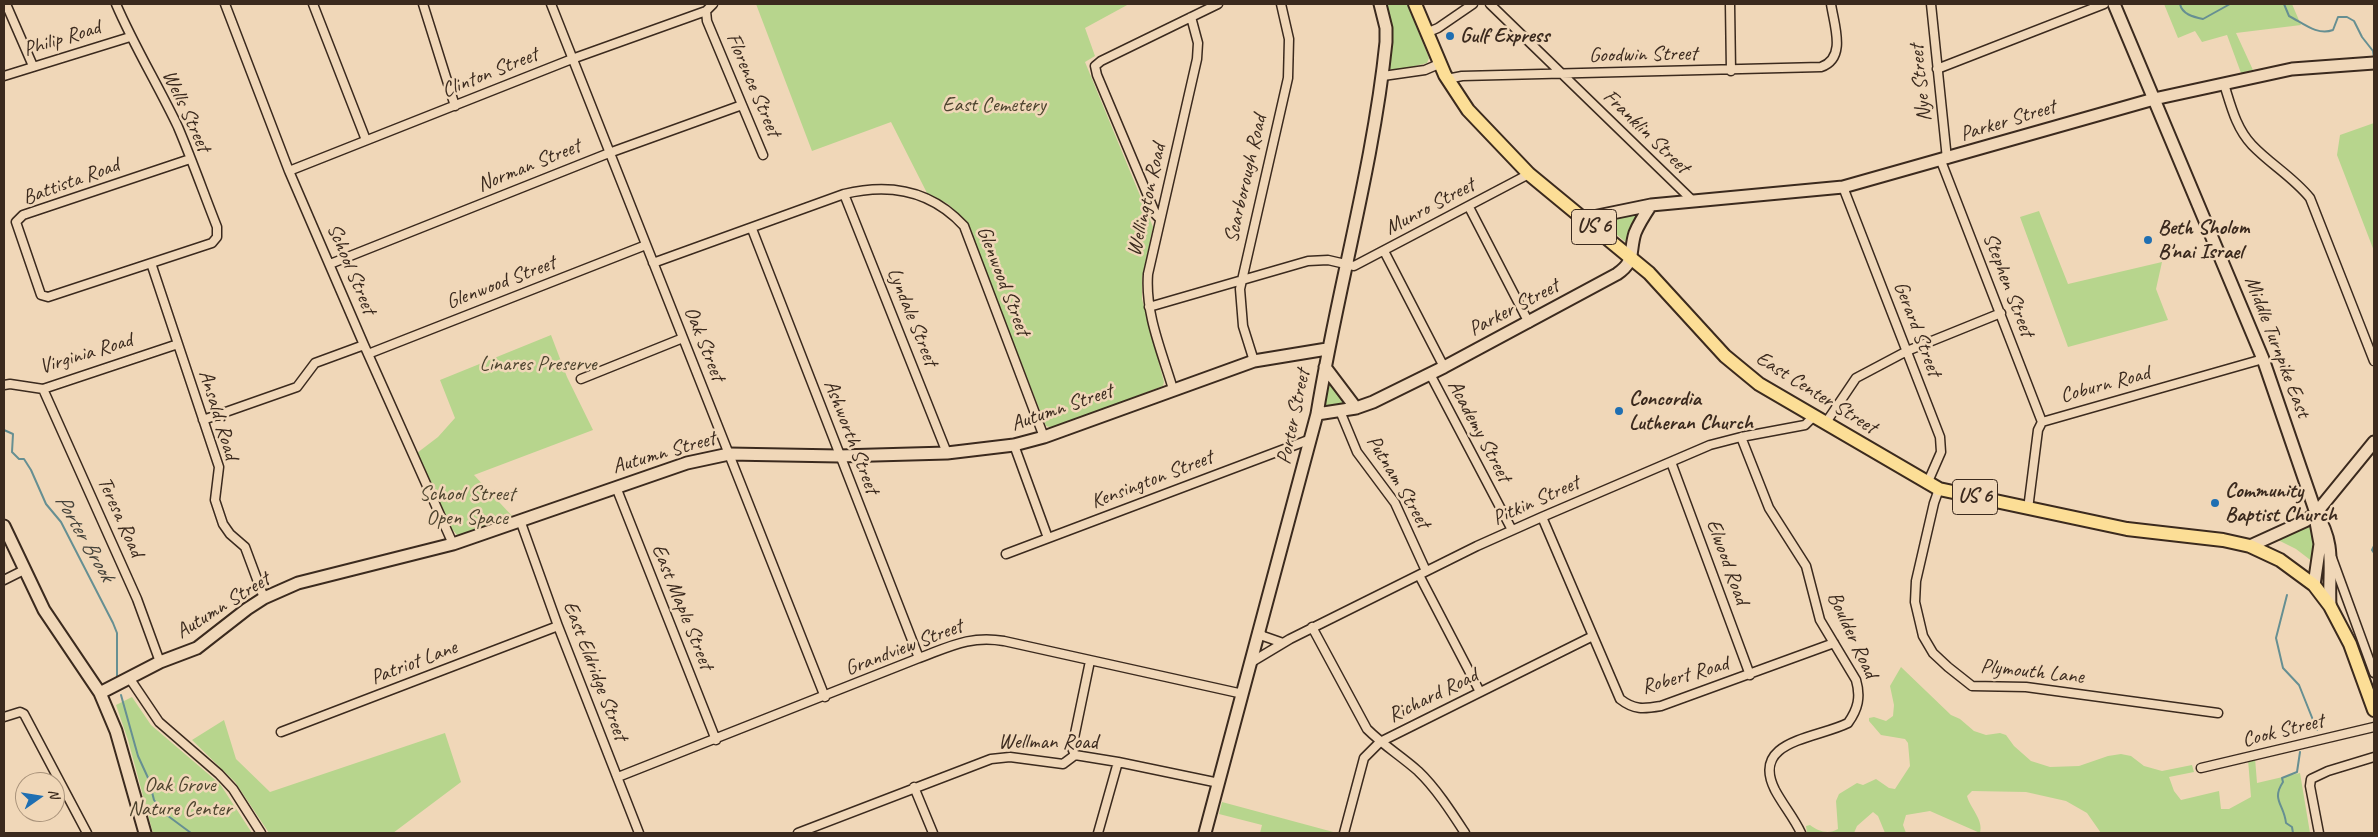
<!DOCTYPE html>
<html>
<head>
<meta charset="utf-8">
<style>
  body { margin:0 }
  #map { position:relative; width:2378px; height:837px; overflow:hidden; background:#f0d7b8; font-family:Caveat,sans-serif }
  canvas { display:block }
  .frame { position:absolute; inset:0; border:5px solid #3b2a1e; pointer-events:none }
  .north { position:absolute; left:15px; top:772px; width:50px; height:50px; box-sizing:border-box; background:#f0d7b8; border:1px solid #a8927a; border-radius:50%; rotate:77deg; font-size:14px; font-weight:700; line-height:20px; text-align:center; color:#3b2a1e }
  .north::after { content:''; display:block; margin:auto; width:18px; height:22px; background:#1f6fb2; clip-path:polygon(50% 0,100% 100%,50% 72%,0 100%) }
</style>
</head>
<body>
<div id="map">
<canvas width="2378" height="837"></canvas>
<div class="frame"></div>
<div class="north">N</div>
</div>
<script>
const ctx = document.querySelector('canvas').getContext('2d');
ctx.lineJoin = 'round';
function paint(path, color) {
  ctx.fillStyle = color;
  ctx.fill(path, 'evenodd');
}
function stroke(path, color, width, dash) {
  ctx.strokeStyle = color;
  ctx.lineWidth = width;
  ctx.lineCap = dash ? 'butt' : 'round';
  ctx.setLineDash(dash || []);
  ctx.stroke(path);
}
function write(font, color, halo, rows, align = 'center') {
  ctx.font = font + ' Caveat,sans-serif';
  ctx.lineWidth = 5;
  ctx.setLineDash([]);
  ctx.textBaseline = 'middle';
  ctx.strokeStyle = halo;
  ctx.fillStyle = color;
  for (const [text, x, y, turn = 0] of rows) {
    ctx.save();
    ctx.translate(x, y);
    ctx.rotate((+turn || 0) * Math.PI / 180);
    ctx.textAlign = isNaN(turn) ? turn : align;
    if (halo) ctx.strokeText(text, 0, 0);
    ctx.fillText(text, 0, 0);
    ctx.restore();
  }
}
const green = new Path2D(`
  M 756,4 L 1129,4 L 1085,28 L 1095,56 L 1085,62 L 1153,227 L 1142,278 L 1142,299 L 1164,382 L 1163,386 L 1053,428 L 1046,426 L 966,222 L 948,204 L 927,193 L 891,122 L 812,151 Z
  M 1384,4 L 1407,4 L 1429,58 L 1427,63 L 1395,71 L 1390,69 L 1391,39 Z
  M 2164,4 L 2292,4 L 2301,25 L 2236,33 L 2253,70 L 2241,73 L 2227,35 L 2202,42 L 2195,31 L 2178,38 Z
  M 2374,123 L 2374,251 L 2337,155 L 2340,135 Z
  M 2039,211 L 2068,284 L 2162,262 L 2156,289 L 2168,320 L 2068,347 L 2020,217 Z
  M 1639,214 L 1628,244 L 1600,221 Z
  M 551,335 L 567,377 L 593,430 L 474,475 L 513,517 L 473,532 L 457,535 L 447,523 L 417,453 L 438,437 L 455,418 L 440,380 Z
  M 1328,381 L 1344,402 L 1344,406 L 1324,408 Z
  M 2307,526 L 2311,528 L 2315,542 L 2313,562 L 2296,549 L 2276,539 Z
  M 1901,667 L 1951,715 L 1960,719 L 1974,731 L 1986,735 L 2000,733 L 2006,735 L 2014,746 L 2031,761 L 2050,767 L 2079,766 L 2108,756 L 2121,754 L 2131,756 L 2144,766 L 2162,771 L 2192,765 L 2194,772 L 2169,777 L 2174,791 L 2181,800 L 2219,791 L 2221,809 L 2229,809 L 2251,797 L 2248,759 L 2255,758 L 2257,783 L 2300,773 L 2310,833 L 2101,833 L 2087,813 L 2066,801 L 2026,792 L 1972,791 L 1967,796 C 1970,808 1984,820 1980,833 L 1930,811 L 1906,815 L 1903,825 L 1906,833 L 1885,833 L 1878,816 L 1873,812 L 1857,826 L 1854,833 L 1807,833 L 1806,826 L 1810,825 C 1818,831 1828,835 1838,829 L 1836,801 L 1839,794 L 1857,783 L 1863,785 L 1876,779 L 1889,788 L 1895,789 L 1910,766 L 1908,743 L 1905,739 L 1881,735 L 1869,721 L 1869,718 L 1874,717 L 1886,721 L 1893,716 L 1894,705 L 1890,686 Z
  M 132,697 L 151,725 L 220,784 L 252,833 L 153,833 L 128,740 L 116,705 Z
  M 224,720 L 236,759 L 270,792 L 445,733 L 461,782 L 393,833 L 269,833 L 235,782 L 192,740 Z
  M 1222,802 L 1337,833 L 1260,833 L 1262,825 L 1219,814 Z`);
const stream = new Path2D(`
  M 2180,4 C 2182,14 2193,17 2203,19 L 2230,4
  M 2284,4 L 2289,16 C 2303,23 2317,36 2333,30 L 2338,17 L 2347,17 L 2354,21 L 2362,37 L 2373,51 L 2374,58
  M 4,430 L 13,434 L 12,452 L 19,459 L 24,459 L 31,470 L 46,504 L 61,522 L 113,623 L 117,633 L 117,676
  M 2374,546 L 2372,550 L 2374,553
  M 2287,595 L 2276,638 L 2283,668 L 2299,685 L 2317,730
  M 121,695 L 138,756 L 149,780 L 154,800 L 164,813 L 191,833
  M 2293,833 L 2292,827 L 2286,823 C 2284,804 2271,800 2283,782 L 2282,778 L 2297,772 L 2300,752`);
const street = new Path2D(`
  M 6,4 L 33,66
  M 116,4 C 134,46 158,85 178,127 C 192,160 204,194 217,227 L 217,237 L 212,243 L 48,297 L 41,295 L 16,222 L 23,215 L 190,159
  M 225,4 L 289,171 L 364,345 L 453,544
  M 313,4 L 366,140
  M 423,4 L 455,106
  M 551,4 L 825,697
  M 713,4 L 706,11 L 707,21 L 763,155
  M 1490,4 L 1692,200
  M 1730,4 L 1731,71
  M 1931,4 L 1947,159
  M 1426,33 L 1438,28 L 1473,4
  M 1937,69 L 2104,4
  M 4,76 L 130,37
  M 1383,76 L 1425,70 L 1439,64
  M 1447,79 L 1462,76 L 1821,67 C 1847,58 1834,25 1831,4
  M 2224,84 C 2231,106 2236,128 2252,145 C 2270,164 2293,177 2310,198 L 2374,361
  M 1941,161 L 2042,422
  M 289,171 L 572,59 L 706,11
  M 1843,187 L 1940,437 L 1941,452 L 1927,484
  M 844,194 L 947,453
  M 1469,207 L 1529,323
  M 1160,219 L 1156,215 L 1097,75 L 1095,66 L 1101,61 L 1218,4
  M 752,229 L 919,658
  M 1384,251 L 1444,367
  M 151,263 L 219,467 L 215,500 L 223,524 L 230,534 L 245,547 L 264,598
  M 653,263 L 844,194 C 889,183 931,190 964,226 L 1044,437
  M 330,264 L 609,153 L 742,105
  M 1149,307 L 1308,261 L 1328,260 L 1354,266 L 1529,174
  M 368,354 L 646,245
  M 1254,361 L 1243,326 L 1240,289 L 1288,78 L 1289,39 L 1281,4
  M 1430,374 L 1512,530
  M 581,379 L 683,338
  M 4,385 L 10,384 L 43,389 L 178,344
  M 43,389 L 137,599 L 160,662
  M 1173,389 C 1162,352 1145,314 1148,274 L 1197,59 L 1198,43 L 1191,17
  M 1340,411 L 1357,452 L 1395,503 L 1426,571
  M 203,420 L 297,387 L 315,363 L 364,345
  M 1825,424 L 1856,378 L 1907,351 L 2001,313
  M 1741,437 L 1769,508 L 1806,566 L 1820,620 L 1856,680 C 1861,697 1858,709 1848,723 C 1816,739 1750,740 1775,790 C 1783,805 1794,818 1801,833
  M 1014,445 L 1048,538
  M 1671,462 L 1750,675
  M 616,487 L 716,740
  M 1939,489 L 1934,503 L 1916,581 L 1915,602 L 1923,636 L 1933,653 L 1948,667 L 1972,686 L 2026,687 L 2218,713
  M 2028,509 L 2038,430 L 2042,422 L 2263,359
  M 1542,517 L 1620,699 C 1634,710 1643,709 1661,706 L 1834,643
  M 520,520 L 558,626 L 639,833
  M 1006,554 L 1311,439
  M 2332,558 L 2374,673
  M 1419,575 L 1480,692
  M 4,580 L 24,570
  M 1312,627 L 1367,729 C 1383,745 1401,756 1418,771 C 1436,788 1452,813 1465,833
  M 1258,631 L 1263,636 L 1283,643
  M 1250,663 L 1290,639 L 1477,546 L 1542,517 L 1710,445 L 1741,437 L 1805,425 L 1813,417
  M 130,679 L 159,722 L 219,774 L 233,789 L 261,833
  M 4,717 L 20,712 L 24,714 L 87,833
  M 281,732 L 558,626
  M 1075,755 L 1072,748 L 1090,661
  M 2201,768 L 2374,727
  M 618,777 L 919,658 C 949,647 970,635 1004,641 L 1243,694
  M 914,787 L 933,833
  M 798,833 L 991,759 L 1010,757 L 1063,764 L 1075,755 L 1118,762 L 1219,783
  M 1098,833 L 1118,762
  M 1344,833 L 1364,758 L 1380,742 L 1593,636
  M 2319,833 L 2310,786 L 2311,779 L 2328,771 L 2374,757`);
const secondary = new Path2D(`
  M 2114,4 L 2263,359 L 2316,513 C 2337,545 2328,570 2330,606
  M 1583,219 L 1651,205 L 1843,187 L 2154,99 L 2292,69 L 2374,63
  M 1325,367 L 1356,408
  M 1317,414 L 1356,408 L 1373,402 L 1444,367 L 1617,274 C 1636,261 1629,252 1635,233 C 1639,223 1645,214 1651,205
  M 4,526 L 44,610 L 100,693 L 116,731 L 145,833
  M 2250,546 L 2305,521 L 2316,513 L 2374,442
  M 2314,585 L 2320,544 L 2316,522
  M 100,693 L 160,662 L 197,648 L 247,609 L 264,598 L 298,583 L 453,544 L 687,463 L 729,454 L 839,456 L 947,453 L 1014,445 L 1044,437 L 1254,361 L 1327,349
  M 1205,833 L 1317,414 C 1337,290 1373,168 1386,42 L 1386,28 L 1380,4`);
const primary = new Path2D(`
  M 1415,4 L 1445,75 L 1468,110 L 1529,174 L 1649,273 L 1725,356 L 1759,384 L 1939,489 L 2127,529 L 2223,540 L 2250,546 L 2280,560 L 2314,585 L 2330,606 L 2350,644 L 2374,710`);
const markers = [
  [1450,36,5,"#1f6fb2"],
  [2148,240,5,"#1f6fb2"],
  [1619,411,5,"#1f6fb2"],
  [2215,503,5,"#1f6fb2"]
];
const shields = [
  [1594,227,45],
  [1975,497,45]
];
const shieldNames = [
  ["US 6",1594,227],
  ["US 6",1975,497]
];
const poiNames = [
  ["Gulf Express",1460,36],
  ["Beth Sholom",2158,228],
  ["B'nai Israel",2158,252],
  ["Concordia",1629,399],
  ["Lutheran Church",1629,423],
  ["Community",2225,491],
  ["Baptist Church",2225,515]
];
const streetNames = [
  ["Philip Road",62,39,-17],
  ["Goodwin Street",1643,55,-1],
  ["Clinton Street",490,73,-22],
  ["Nye Street",1921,83,-96],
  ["Florence Street",753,85,67],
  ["Wells Street",186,111,65],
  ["Parker Street",2008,121,-17],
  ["Franklin Street",1646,132,44],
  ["Norman Street",529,166,-22],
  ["Scarborough Road",1246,179,-77],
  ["Battista Road",71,182,-20],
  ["Wellington Road",1147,200,-77],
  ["Munro Street",1430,207,-28],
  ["School Street",351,269,67],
  ["Glenwood Street",1003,281,69],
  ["Glenwood Street",501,283,-21],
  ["Stephen Street",2008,285,69],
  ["Parker Street",1514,308,-28],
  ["Lyndale Street",912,317,68],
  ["Gerard Street",1917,329,69],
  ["Oak Street",704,344,68],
  ["Middle Turnpike East",2277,347,69],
  ["Virginia Road",86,354,-17],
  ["Coburn Road",2105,385,-15],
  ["East Center Street",1816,393,32],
  ["Autumn Street",1062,408,-19],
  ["Ansaldi Road",218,415,73],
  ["Porter Street",1294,417,-78],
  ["Academy Street",1479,431,62],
  ["Ashworth Street",851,437,69],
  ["Autumn Street",664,453,-16],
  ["Kensington Street",1152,480,-21],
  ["Putnam Street",1398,482,59],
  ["Pitkin Street",1536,501,-24],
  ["Teresa Road",120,517,66],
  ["Elwood Road",1727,562,70],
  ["Autumn Street",223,606,-32],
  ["East Maple Street",682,607,68],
  ["Boulder Road",1852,635,65],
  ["Grandview Street",904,648,-21],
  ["Patriot Lane",414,663,-21],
  ["East Eldridge Street",595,671,69],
  ["Plymouth Lane",2032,672,6],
  ["Robert Road",1685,676,-16],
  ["Richard Road",1433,696,-26],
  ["Cook Street",2283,731,-14],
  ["Wellman Road",1048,742]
];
const parkNames = [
  ["East Cemetery",994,105],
  ["Linares Preserve",538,364],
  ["School Street",467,494],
  ["Open Space",467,518],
  ["Oak Grove",180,785],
  ["Nature Center",180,809]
];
const waterNames = [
  ["Porter Brook",84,538,60]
];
paint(green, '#b7d58d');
stroke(stream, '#668f92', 2);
stroke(street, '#3b2a1e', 11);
stroke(secondary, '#3b2a1e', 15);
stroke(primary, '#3b2a1e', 16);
stroke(street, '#f0d7b8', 8);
stroke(secondary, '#f0d7b8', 11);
stroke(primary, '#fcde96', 12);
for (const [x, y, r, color] of markers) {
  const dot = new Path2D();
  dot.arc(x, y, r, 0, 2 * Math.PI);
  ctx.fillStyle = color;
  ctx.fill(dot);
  stroke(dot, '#f0d7b8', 2);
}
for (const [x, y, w] of shields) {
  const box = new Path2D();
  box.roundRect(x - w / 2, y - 17.5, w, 35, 4);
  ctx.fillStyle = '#f0d7b8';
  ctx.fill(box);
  stroke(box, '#3b2a1e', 1);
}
write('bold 20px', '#3b2a1e', null, shieldNames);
write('bold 21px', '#3b2a1e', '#f0d7b8', poiNames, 'left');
write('21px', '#3b2a1e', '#f0d7b8', streetNames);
write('21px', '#4e442f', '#f0d7b8', parkNames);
write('italic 22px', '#46433b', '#f0d7b8', waterNames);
</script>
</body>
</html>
